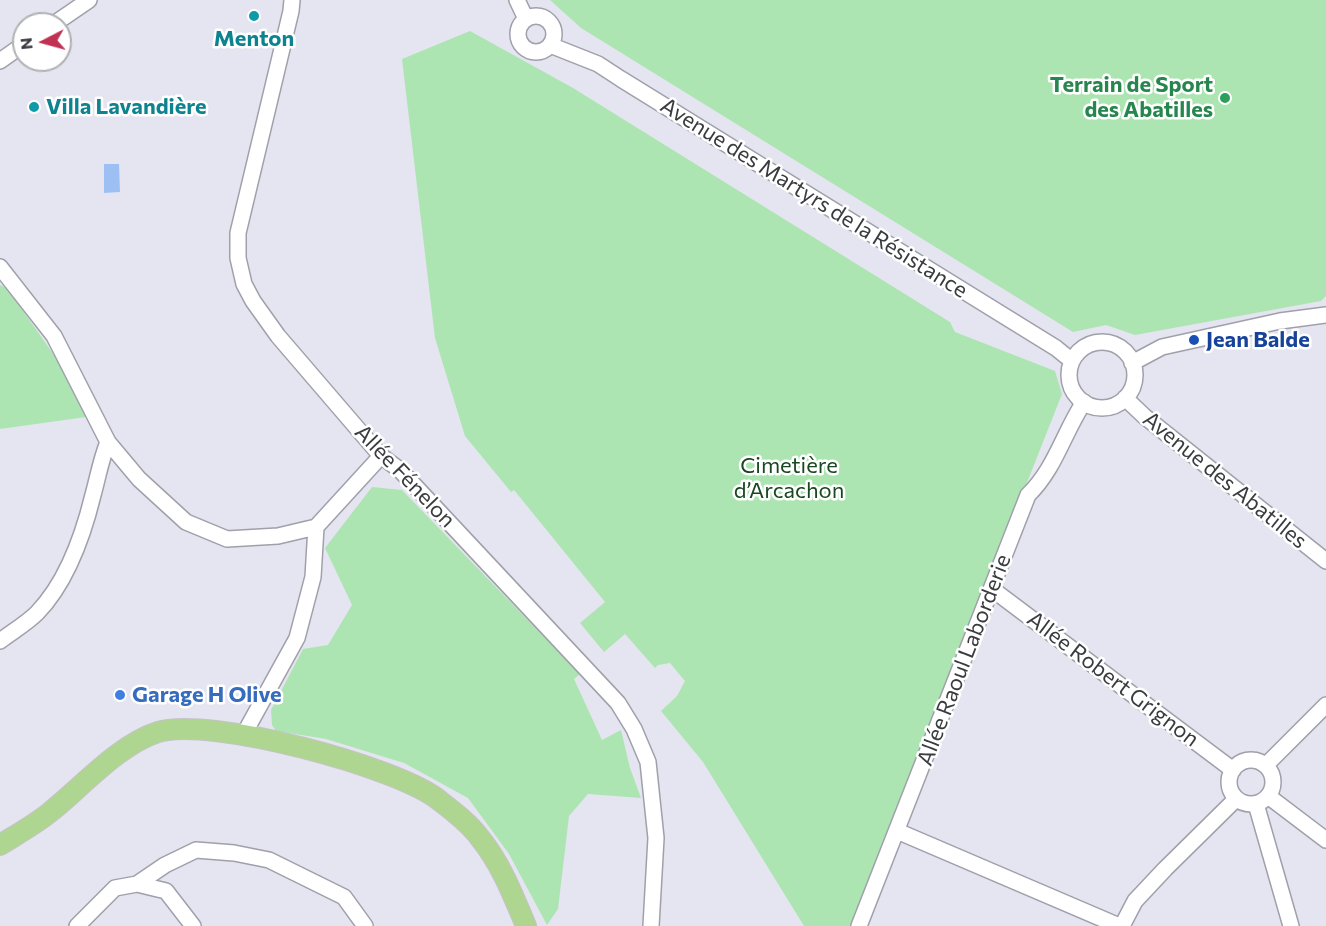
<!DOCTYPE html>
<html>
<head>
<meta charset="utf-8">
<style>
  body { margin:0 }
  #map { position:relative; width:1326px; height:926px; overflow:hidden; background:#e4e5f0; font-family:Commissioner,sans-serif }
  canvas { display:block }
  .north { position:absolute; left:12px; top:12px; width:60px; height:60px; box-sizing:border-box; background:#fff; border:2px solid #b0b1b2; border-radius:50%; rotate:264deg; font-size:16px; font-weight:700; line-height:24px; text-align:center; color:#3a3b3f }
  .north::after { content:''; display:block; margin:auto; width:21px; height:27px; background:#c13153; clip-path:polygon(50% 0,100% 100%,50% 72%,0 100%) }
</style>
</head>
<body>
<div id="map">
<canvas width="1326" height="926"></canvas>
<div class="north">N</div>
</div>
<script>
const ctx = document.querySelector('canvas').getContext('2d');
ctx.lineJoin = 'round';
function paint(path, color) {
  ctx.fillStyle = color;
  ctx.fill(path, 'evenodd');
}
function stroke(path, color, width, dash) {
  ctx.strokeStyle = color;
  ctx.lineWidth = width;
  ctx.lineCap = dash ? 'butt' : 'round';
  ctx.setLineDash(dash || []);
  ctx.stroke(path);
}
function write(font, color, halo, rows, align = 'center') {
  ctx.font = font + ' Commissioner,sans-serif';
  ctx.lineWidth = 5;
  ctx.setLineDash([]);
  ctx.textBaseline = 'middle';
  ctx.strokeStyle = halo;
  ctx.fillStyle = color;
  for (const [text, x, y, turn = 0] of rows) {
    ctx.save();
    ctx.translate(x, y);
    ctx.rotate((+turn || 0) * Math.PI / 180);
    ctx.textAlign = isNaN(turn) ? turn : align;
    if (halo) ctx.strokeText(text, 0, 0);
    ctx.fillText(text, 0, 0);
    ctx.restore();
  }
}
const green = new Path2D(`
  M 550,0 L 1326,0 L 1326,296 L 1321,301 L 1135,335 L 1106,325 L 1073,332 L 581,28 Z
  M 470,31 L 573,88 L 950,322 L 955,332 L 1055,371 L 1062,394 L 852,926 L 804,926 L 703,762 L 661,711 L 677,696 L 685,681 L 670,663 L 658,665 L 655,668 L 625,634 L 604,652 L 580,623 L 605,602 L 514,490 L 511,492 L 465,436 L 435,338 L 402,59 Z
  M 0,285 L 7,288 L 54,355 L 84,404 L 86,417 L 0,429 Z
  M 372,487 L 402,490 L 580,674 L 574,679 L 602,740 L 621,730 L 630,768 L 641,798 L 588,794 L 569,816 L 558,909 L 547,925 L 509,854 L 468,798 L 404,763 L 326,739 L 276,731 L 272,725 L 271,710 L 303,649 L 328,645 L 352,605 L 325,548 Z`);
const water = new Path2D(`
  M 104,164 L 119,164 L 120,192 L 104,193 Z`);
const minor = new Path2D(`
  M 292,0 L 291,11 L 238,233 L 238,258 L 244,284 L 253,301 L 278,336 L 381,456 L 400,470 L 618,703 L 634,729 L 648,762 L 656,838 L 651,926
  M 517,0 L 526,19
  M518 34a18 18 0 1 1 36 0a18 18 0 1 1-36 0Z
  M 54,24 L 89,0
  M 550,45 L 598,64 L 621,79 L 1056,348 L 1072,361
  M 0,61 L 24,44
  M 0,267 L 54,336 L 108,442 L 139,479 L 186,522 L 227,539 L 278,536 L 316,527 L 381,456
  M1069 375a33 33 0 1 1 66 0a33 33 0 1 1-66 0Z
  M 1132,363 L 1162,347 L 1280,321 L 1326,315
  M 1125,398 L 1144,416 L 1326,561
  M 992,589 L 1233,770
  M 0,641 C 12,632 27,623 37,613 C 67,582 83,536 93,495 C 98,477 101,459 108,442
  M 244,734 L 297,638 L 313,577 L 316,527
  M1229 782a22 22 0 1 1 44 0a22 22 0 1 1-44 0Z
  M 1266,765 L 1326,705
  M 1268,796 L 1326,840
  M 1256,804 L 1291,926
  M 897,831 L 1119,926
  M 137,884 L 165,865 L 196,850 L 234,853 L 269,860 L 344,897 L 365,926
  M 77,926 L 115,888 L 137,884 L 166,891 L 193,926
  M 859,926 L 1028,495 C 1055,469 1064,432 1084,402
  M 1122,926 L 1135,901 L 1165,869 L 1236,799`);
const major = new Path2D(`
  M 0,845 C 16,835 34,825 49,813 C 82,787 118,745 158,732 C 208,716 400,767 440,801 C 453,811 470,824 480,838 C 501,864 513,895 526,926`);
const markers = [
  [254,16,6,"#0f9aa8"],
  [1225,98,6,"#2e9e5b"],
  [34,107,6,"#0f9aa8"],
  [1194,340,6,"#1a4fb4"],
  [120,695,6,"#3f7fe0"]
];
const cultureNames = [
  ["Menton",254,39],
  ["Villa Lavandière",46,107,"left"]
];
const leisureNames = [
  ["Terrain de Sport",1213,85],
  ["des Abatilles",1213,110]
];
const streetNames = [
  ["Avenue des Martyrs de la Résistance",814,198,32],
  ["Allée Fénelon",405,476,46],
  ["Avenue des Abatilles",1225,480,39],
  ["Allée Raoul Laborderie",964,660,-69],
  ["Allée Robert Grignon",1113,679,37]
];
const transitNames = [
  ["Jean Balde",1206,340]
];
const parkNames = [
  ["Cimetière",789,466],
  ["d’Arcachon",789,491]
];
const shopNames = [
  ["Garage H Olive",132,695]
];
paint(green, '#ade5b2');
paint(water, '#9dc0f4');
stroke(minor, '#a0a0ab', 18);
stroke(major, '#c4c4c5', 22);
stroke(minor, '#fff', 15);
stroke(major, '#aed691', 20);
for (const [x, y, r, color] of markers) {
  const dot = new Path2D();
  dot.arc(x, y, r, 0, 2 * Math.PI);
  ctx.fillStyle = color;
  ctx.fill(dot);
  stroke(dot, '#fff', 2);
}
write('bold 22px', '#0d838f', '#fff', cultureNames);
write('bold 22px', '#27864d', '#fff', leisureNames, 'right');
write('22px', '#3a3b3f', '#fff', streetNames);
write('bold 22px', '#164399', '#fff', transitNames, 'left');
write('22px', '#194721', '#fff', parkNames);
write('bold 22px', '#366cbe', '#fff', shopNames, 'left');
</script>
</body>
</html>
